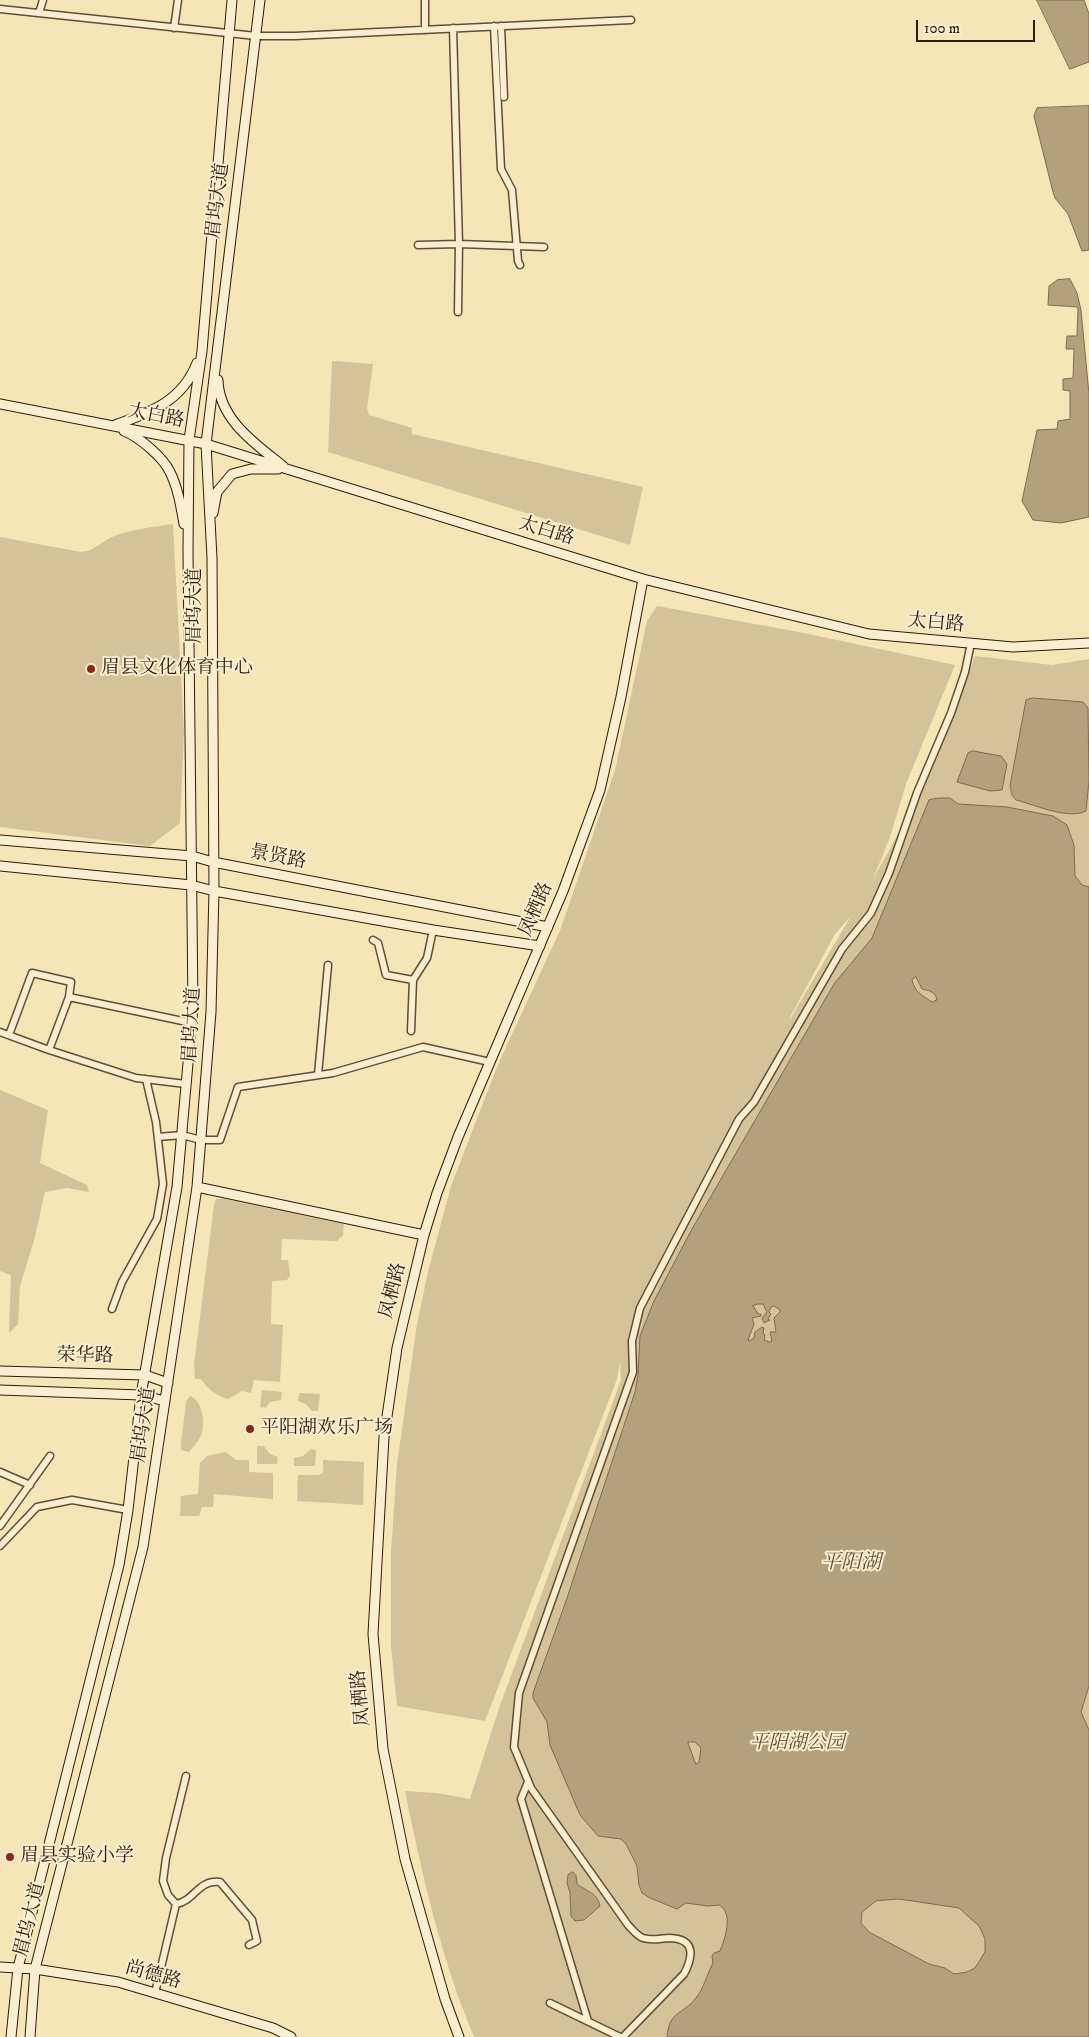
<!DOCTYPE html>
<html>
<head>
<meta charset="utf-8">
<style>
  body { margin:0 }
  #map { position:relative; width:1089px; height:2037px; overflow:hidden; background:#f6e5b7; font-family:"IM FELL DW Pica",serif }
  canvas { display:block }
  .scale { position:absolute; left:916px; top:20px; width:119px; height:22px; box-sizing:border-box; border:2px solid #33190c; border-top:0; padding-left:6px; font-size:15px; line-height:18px; white-space:nowrap; color:#33190c; -webkit-text-stroke:4px #f9eed0; paint-order:stroke }
</style>
</head>
<body>
<div id="map">
<canvas width="1089" height="2037"></canvas>
<div class="scale">100 m</div>
</div>
<script>
const ctx = document.querySelector('canvas').getContext('2d');
ctx.lineJoin = 'round';
function paint(path, color) {
  ctx.fillStyle = color;
  ctx.fill(path, 'evenodd');
}
function stroke(path, color, width, dash) {
  ctx.strokeStyle = color;
  ctx.lineWidth = width;
  ctx.lineCap = dash ? 'butt' : 'round';
  ctx.setLineDash(dash || []);
  ctx.stroke(path);
}
function write(font, color, halo, rows, align = 'center') {
  ctx.font = font + ' "IM FELL DW Pica","Noto Serif SC",serif';
  ctx.lineWidth = 4;
  ctx.setLineDash([]);
  ctx.textBaseline = 'middle';
  ctx.strokeStyle = halo;
  ctx.fillStyle = color;
  for (const [text, x, y, turn = 0] of rows) {
    ctx.save();
    ctx.translate(x, y);
    ctx.rotate((+turn || 0) * Math.PI / 180);
    ctx.textAlign = isNaN(turn) ? turn : align;
    if (halo) ctx.strokeText(text, 0, 0);
    ctx.fillText(text, 0, 0);
    ctx.restore();
  }
}
const green = new Path2D(`
  M 332,361 L 373,364 L 367,408 L 369,415 L 412,428 L 412,434 L 643,487 L 630,545 L 328,452 Z
  M 173,524 L 184,732 L 180,823 L 150,846 L 0,827 L 0,537 L 81,552 C 94,551 101,542 112,537 C 131,529 153,527 173,524 Z
  M 657,606 L 804,633 L 955,665 L 906,784 L 889,840 L 873,879 L 925,786 L 975,656 L 1052,665 L 1089,659 L 1089,2037 L 474,2037 C 441,1958 422,1875 405,1791 L 437,1793 L 470,1799 L 499,1708 L 621,1380 L 620,1362 L 617,1379 L 485,1721 L 397,1706 L 391,1646 L 391,1552 L 397,1464 L 417,1324 L 428,1272 L 451,1186 L 497,1067 L 561,928 L 615,770 L 647,621 ZM 851,916 L 790,1019 L 789,1019 L 835,934 Z
  M 0,1090 L 48,1110 L 40,1163 L 87,1185 L 89,1192 L 67,1188 L 45,1192 L 34,1240 L 20,1286 L 18,1324 L 9,1333 L 11,1275 L 0,1271 Z
  M 216,1199 L 225,1199 L 344,1224 L 343,1235 L 337,1241 L 282,1239 L 281,1260 L 288,1260 L 290,1275 L 287,1280 L 272,1281 L 271,1324 L 283,1325 L 280,1382 L 254,1380 L 251,1393 L 242,1391 L 228,1399 C 216,1395 208,1390 201,1379 L 195,1379 L 194,1365 L 214,1205 Z
  M 262,1390 L 282,1392 L 281,1400 L 270,1402 L 266,1408 L 260,1407 Z
  M 299,1393 L 320,1394 L 318,1411 L 312,1411 L 306,1404 L 298,1401 Z
  M 190,1396 C 202,1401 205,1420 202,1432 C 200,1440 194,1446 189,1452 L 181,1450 L 181,1443 L 186,1402 Z
  M 257,1446 L 264,1446 L 270,1454 L 278,1457 L 277,1464 L 257,1464 Z
  M 311,1449 L 316,1450 L 315,1466 L 294,1466 L 294,1458 L 303,1456 Z
  M 226,1452 L 236,1460 L 249,1460 L 249,1472 L 273,1473 L 273,1499 L 214,1494 L 213,1507 L 202,1507 L 199,1516 L 180,1516 L 181,1496 L 198,1494 L 200,1463 L 207,1456 Z
  M 323,1460 L 364,1462 L 363,1505 L 297,1501 L 298,1475 L 319,1475 L 323,1472 Z`);
const water = new Path2D(`
  M 1037,0 L 1084,0 L 1089,14 L 1089,62 L 1070,69 Z
  M 1089,106 L 1089,250 L 1082,251 L 1068,214 L 1055,198 L 1053,192 L 1034,116 L 1037,108 Z
  M 1070,279 L 1077,293 L 1081,310 L 1089,394 L 1089,517 L 1061,523 L 1033,520 L 1022,501 L 1037,430 L 1057,429 L 1058,421 L 1070,419 L 1070,391 L 1063,390 L 1063,379 L 1073,378 L 1074,349 L 1066,349 L 1067,336 L 1077,336 L 1078,307 L 1048,305 L 1049,286 L 1057,280 Z
  M 1033,698 L 1083,702 L 1088,708 L 1089,781 L 1086,811 C 1069,820 1035,805 1016,800 L 1012,795 L 1010,786 L 1026,700 Z
  M 973,751 L 1001,756 L 1007,764 L 1002,790 L 990,791 L 957,782 L 968,753 Z
  M 940,798 L 950,798 L 958,804 L 1007,807 L 1053,816 L 1067,825 L 1074,845 L 1075,876 L 1082,885 L 1089,887 L 1089,1686 L 1081,1712 L 1089,1730 L 1089,2037 L 667,2037 C 669,2010 683,2015 696,1998 C 704,1988 707,1974 713,1963 L 712,1956 L 714,1953 L 720,1951 C 725,1938 734,1914 719,1905 L 708,1906 L 686,1903 L 677,1909 L 650,1898 L 642,1893 L 639,1885 L 637,1866 L 626,1844 L 621,1839 L 598,1836 L 580,1815 L 550,1745 L 547,1722 L 533,1698 L 533,1693 L 566,1601 L 635,1392 L 638,1375 L 640,1336 L 654,1301 L 692,1229 L 834,984 L 872,938 L 929,800 ZM 916,977 L 922,989 C 930,991 935,991 937,1000 L 932,1002 C 922,995 915,993 912,980 ZM 758,1304 L 763,1304 L 767,1312 L 762,1318 L 764,1323 L 770,1320 L 768,1319 L 771,1314 L 769,1312 L 771,1307 L 774,1306 L 780,1310 L 780,1312 L 774,1318 L 776,1332 L 770,1332 L 772,1341 L 769,1342 L 764,1340 L 765,1335 L 763,1333 L 764,1328 L 762,1327 L 755,1332 L 754,1338 L 749,1341 L 748,1340 L 754,1324 L 752,1318 L 761,1316 L 761,1314 L 758,1314 L 753,1306 ZM 688,1742 L 695,1742 L 701,1748 L 699,1762 L 696,1764 ZM 899,1899 L 959,1908 L 979,1926 L 985,1939 L 985,1952 L 975,1968 L 967,1972 L 954,1974 L 945,1968 L 929,1964 L 869,1932 L 861,1923 L 862,1912 L 876,1901 Z
  M 573,1872 L 576,1876 L 577,1884 C 586,1891 598,1893 600,1906 L 584,1920 L 575,1921 L 571,1916 L 570,1893 L 567,1883 L 568,1875 Z`);
const street = new Path2D(`
  M 0,9 L 256,36 L 295,36 L 631,20
  M 39,13 L 43,0
  M 494,26 L 501,169 L 512,190 L 518,261 L 520,265
  M 501,26 L 504,97
  M 174,28 L 178,0
  M 453,28 L 459,244 L 458,312
  M 425,30 L 425,0
  M 418,245 L 459,244 L 544,247
  M 373,940 L 378,943 L 386,975 L 413,980
  M 69,997 L 192,1023
  M 411,1031 L 413,980 L 427,958 L 433,930
  M 0,1032 L 49,1050 L 136,1078 L 186,1084
  M 9,1035 L 32,973 L 71,982 L 69,997 L 49,1050
  M 318,1075 L 328,965
  M 158,1137 L 182,1135 L 201,1140 L 220,1140 L 238,1087 L 333,1073 L 423,1047 L 490,1062
  M 112,1309 L 122,1282 L 157,1219 L 163,1184 L 156,1122 L 146,1079
  M 0,1472 L 30,1485
  M 0,1526 L 50,1456
  M 0,1546 L 37,1507 L 72,1500 L 128,1510
  M 186,1776 L 166,1858 L 163,1881 L 168,1895 L 176,1904 C 196,1900 197,1880 220,1882 L 252,1920 L 257,1941 L 249,1945
  M 528,1782 L 521,1799 L 588,2021
  M 155,1993 L 176,1904
  M 550,2003 L 620,2037
  M 623,2037 L 684,1974 C 693,1957 696,1939 670,1938 C 661,1938 652,1941 643,1938 C 637,1936 632,1929 628,1925 L 531,1788 L 514,1747 L 519,1693 L 633,1372 L 632,1341 L 640,1308 L 739,1119 L 754,1102 L 842,949 L 871,913 L 889,873 L 917,793 L 951,713 L 965,672 L 971,643`);
const secondary = new Path2D(`
  M 218,380 C 219,419 254,443 283,466
  M 0,404 L 206,444 L 643,579 L 869,634 L 1013,647 L 1089,643
  M 115,425 C 152,412 182,401 197,363
  M 124,431 C 139,437 163,457 170,472 C 178,488 181,507 184,524
  M 213,513 L 217,492 L 232,474 L 251,469 L 278,469
  M 0,840 L 192,856 L 213,862 L 548,927
  M 0,866 L 191,885 L 214,891 L 433,930 L 540,946
  M 197,1187 L 424,1235
  M 0,1371 L 145,1375 L 168,1383
  M 0,1390 L 141,1395 L 165,1401
  M 0,1967 L 35,1969 L 118,1982 L 273,2028 L 291,2037
  M 11,2037 L 18,1968 L 119,1565 L 128,1510 L 141,1395 L 177,1187 L 193,1007 L 188,552 L 189,440 L 202,351 L 232,0
  M 30,2037 L 35,1969 L 143,1547 L 197,1187 L 211,1012 L 214,891 L 212,558 L 206,444 L 260,0
  M 459,2037 L 445,1999 L 405,1859 L 383,1749 L 373,1634 L 384,1437 L 397,1348 L 424,1235 L 437,1193 L 458,1137 L 563,891 L 600,790 L 621,697 L 643,579`);
const markers = [
  [91,669,5,"#8f2418"],
  [250,1429,5,"#8f2418"],
  [10,1857,5,"#8f2418"]
];
const streetNames = [
  ["眉坞大道",219,201,-83],
  ["太白路",156,417,11],
  ["太白路",546,532,17],
  ["眉坞大道",196,606,-90],
  ["太白路",936,624,5],
  ["景贤路",278,858,11],
  ["凤栖路",537,910,-67],
  ["眉坞大道",193,1025,-87],
  ["凤栖路",394,1291,-76],
  ["荣华路",85,1357,1],
  ["眉坞大道",145,1425,-82],
  ["凤栖路",362,1698,-95],
  ["眉坞大道",31,1920,-76],
  ["尚德路",153,1976,16]
];
const poiNames = [
  ["眉县文化体育中心",101,669],
  ["平阳湖欢乐广场",260,1429],
  ["眉县实验小学",20,1857]
];
const parkNames = [
  ["平阳湖公园",797,1744]
];
const waterNames = [
  ["平阳湖",851,1564]
];
paint(green, '#d5c29a');
paint(water, '#b4a07d');
stroke(water, '#806a50', 1);
stroke(street, '#644c37', 9);
stroke(secondary, '#33190c', 11);
stroke(street, '#f9eed0', 6);
stroke(secondary, '#f9eed0', 9);
for (const [x, y, r, color] of markers) {
  const dot = new Path2D();
  dot.arc(x, y, r, 0, 2 * Math.PI);
  ctx.fillStyle = color;
  ctx.fill(dot);
  stroke(dot, '#f9eed0', 2);
}
write('19px', '#33190c', '#f9eed0', streetNames);
write('19px', '#33190c', '#f9eed0', poiNames, 'left');
write('italic 19px', '#644c37', '#f9eed0', parkNames);
write('italic 20px', '#674f39', '#f9eed0', waterNames);
</script>
</body>
</html>
